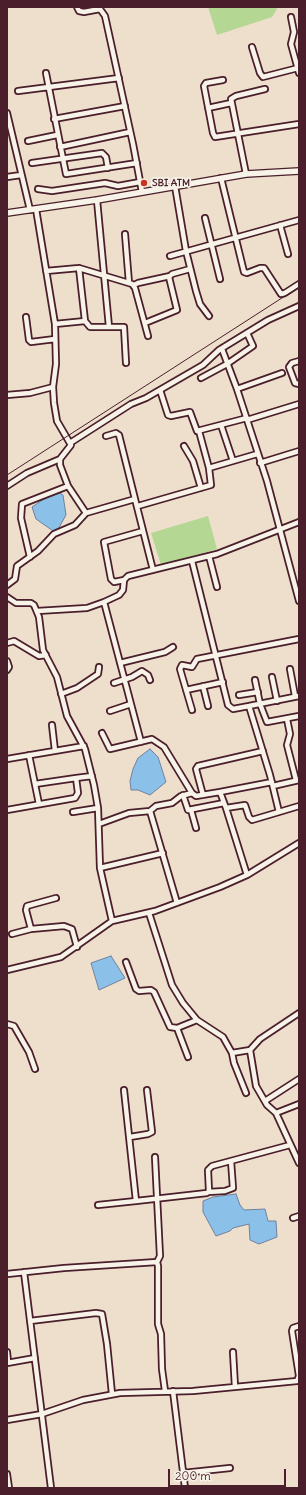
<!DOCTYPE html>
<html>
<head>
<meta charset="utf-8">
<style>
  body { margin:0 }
  #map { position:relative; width:306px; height:1495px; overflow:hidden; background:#eedecc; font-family:Delius,sans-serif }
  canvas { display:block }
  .frame { position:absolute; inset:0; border:8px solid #4a1f2b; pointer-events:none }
  .scale { position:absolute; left:168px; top:1469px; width:118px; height:18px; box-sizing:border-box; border:2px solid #4a1f2b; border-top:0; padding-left:5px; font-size:12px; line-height:14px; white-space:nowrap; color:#4a1f2b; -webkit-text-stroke:3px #f7f3e8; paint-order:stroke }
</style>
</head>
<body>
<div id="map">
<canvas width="306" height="1495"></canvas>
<div class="frame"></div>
<div class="scale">200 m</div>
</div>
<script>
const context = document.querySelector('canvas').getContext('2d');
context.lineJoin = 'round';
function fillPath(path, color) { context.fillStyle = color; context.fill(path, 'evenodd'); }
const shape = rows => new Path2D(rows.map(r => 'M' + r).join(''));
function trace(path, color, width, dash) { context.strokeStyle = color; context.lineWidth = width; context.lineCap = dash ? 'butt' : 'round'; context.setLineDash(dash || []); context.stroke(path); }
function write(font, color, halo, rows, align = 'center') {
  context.font = font + ' Delius,sans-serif'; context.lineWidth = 3.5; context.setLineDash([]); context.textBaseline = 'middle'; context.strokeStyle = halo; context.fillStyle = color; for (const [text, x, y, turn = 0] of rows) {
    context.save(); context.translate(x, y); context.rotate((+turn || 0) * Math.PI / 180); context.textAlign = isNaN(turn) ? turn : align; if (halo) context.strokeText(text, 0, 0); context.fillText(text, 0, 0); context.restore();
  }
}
const green = shape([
  [208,7,276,7,277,9,272,17,217,35],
  [208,516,217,549,161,565,151,533]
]);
const water = shape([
  [60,493,63,495,66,515,56,533,36,519,32,507,47,497,60,493],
  [150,749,158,757,166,782,150,795,138,790,131,790,130,781,133,769,138,758,150,749],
  [111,956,125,978,99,990,91,963,111,956],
  [236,1194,240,1205,244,1210,265,1209,268,1221,276,1221,277,1237,259,1244,250,1240,249,1224,233,1228,230,1231,216,1236,203,1212,203,1201,213,1197,236,1194]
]);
const minor = shape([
  [77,7,79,11,84,12,100,9,105,16,133,144,142,192],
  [291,17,294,32,291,44,299,73],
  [252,47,260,73,263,77,298,68],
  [46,73,66,174,137,163],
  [223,80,206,83,204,86,213,133,215,137,299,124],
  [18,91,119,78],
  [208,108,231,103],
  [7,113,30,210],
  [54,119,125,106],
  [28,141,57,135],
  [60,147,130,132],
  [32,163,102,153,106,157,108,168],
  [246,174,231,99,236,96,265,89],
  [7,177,21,175],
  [221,178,244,272,247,273,260,268,264,268,281,294,285,293,299,284],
  [175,186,186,251,196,291,200,304,209,316],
  [38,189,52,191,105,183,118,186,140,182],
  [97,200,109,327],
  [36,209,55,324,56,364,53,387,54,403,57,421,71,445,60,459,60,465,68,486,86,513,135,499,153,570],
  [205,218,220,279],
  [280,225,288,254],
  [125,234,129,283],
  [170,256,299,220],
  [46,271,79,268,132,284,135,288,148,336],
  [134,285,138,283,170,276],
  [26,317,29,340,31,342,55,339],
  [85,321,90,327,124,327,126,363],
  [145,323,177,310,169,277,172,274,190,269],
  [55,324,85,321,79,268],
  [222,349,237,389,267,481,299,601],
  [299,361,292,363,289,367,295,383,299,384],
  [201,378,227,364,253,346,247,333],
  [237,389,282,373],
  [160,390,168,415,171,416,190,412,197,431,247,418],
  [7,395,30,393,53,387],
  [247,420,299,404],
  [221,425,233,461],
  [199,431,209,468],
  [106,436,116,433,119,435,135,499],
  [70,443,131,404,146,398,203,365,219,350,268,320,299,306],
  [184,446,193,461,201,488],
  [260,463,299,451],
  [7,486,27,473,60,459],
  [138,506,211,485,209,468,257,454],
  [209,556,217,587],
  [30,557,21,518,22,504,68,486],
  [192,561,228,705,233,709,249,706,270,775,279,812,299,806],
  [124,580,114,582,111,579,104,542,143,531],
  [7,585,15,579,17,566,38,551,54,534,75,525,86,513],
  [7,597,16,603,31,603,34,605,39,617,43,650,57,677,67,716,85,749,94,785,98,808,100,868,112,921],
  [104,602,141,742],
  [37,611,87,608,104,602,119,595,123,590,124,580,128,576,217,554,299,522],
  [7,643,14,641,39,656,46,655],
  [7,661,9,667,7,670],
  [120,663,165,652,173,647],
  [290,669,295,696],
  [272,677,277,701],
  [255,680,260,704,267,722,299,716],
  [114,683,132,677,142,671,148,675,150,680],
  [203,686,208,706],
  [186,690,223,682],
  [61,694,77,688,98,674,99,667],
  [239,695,258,692],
  [249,706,299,696],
  [192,710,180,669,182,665,192,667,197,659,299,639],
  [110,711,131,704],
  [287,719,290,734,287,745,296,780],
  [52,725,55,751],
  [102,733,110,749,152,739,164,747,192,793,196,796,220,792,226,808,245,805,249,817,252,820,279,812],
  [29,755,39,804],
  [7,759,84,746],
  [35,784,76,778],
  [273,786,299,780],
  [220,792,272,782],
  [183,795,188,810,224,803],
  [203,795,196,769,198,766,263,751],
  [226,808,247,875],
  [7,810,75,798,78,793,76,778,92,776],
  [191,810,196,828],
  [150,811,156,806,172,803,181,796,192,793],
  [73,812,98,808],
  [99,824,129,813,150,811,177,903],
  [100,868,163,853],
  [149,913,172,985,183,1003,197,1020,223,1037,232,1053,250,1050,260,1039,299,1013],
  [31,929,26,910,27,906,56,898],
  [12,934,31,929,64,926,72,929,77,947],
  [126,962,136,989,139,991,151,990,154,992,170,1027,177,1028,197,1020],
  [7,970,61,957,112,921,155,911,220,887,247,875,299,843],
  [7,1024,14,1026,29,1052,35,1069],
  [177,1028,188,1057],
  [250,1050,256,1086,267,1105,276,1113,299,1163],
  [232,1053,234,1063,246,1093],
  [124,1090,136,1201,207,1193,209,1191,208,1170,212,1166,290,1145],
  [265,1101,299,1079],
  [276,1113,299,1104],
  [130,1137,148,1134,152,1132,147,1090],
  [155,1157,160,1256,157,1262],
  [208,1192,225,1191,233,1188,231,1161],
  [98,1205,136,1201],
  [293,1218,299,1216],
  [24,1272,51,1488],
  [7,1274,64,1268,157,1262,158,1266,158,1324,161,1334,162,1369,165,1391],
  [30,1321,96,1313,102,1314,107,1344,112,1394],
  [7,1352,8,1362],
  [233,1352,235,1387],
  [7,1363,35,1358],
  [173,1391,185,1488],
  [7,1420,42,1414,83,1400,120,1393,193,1391,297,1381,299,1376,292,1331,293,1328,299,1326],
  [183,1473,230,1468],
  [7,1474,9,1488]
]);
const tertiary = shape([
  [7,213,97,200,246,174,299,171]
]);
const rail = shape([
  [7,475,299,287]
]);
const markers = [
  [144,183,4,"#c8321e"]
];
const poiNames = [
  ["SBI ATM",152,183]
];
fillPath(green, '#b4d893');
fillPath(water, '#8bc1e9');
trace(water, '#71809d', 1);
trace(minor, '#4a1f2b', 8);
trace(tertiary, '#4a1f2b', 8);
trace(minor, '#f7f3e8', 4.5);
trace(tertiary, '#f7f3e8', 5.5);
trace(rail, '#4a1f2b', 1);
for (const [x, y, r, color] of markers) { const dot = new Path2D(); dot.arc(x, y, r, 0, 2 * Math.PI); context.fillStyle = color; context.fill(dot); trace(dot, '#f7f3e8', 1.5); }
write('bold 10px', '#4a1f2b', '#f7f3e8', poiNames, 'left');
</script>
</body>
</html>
